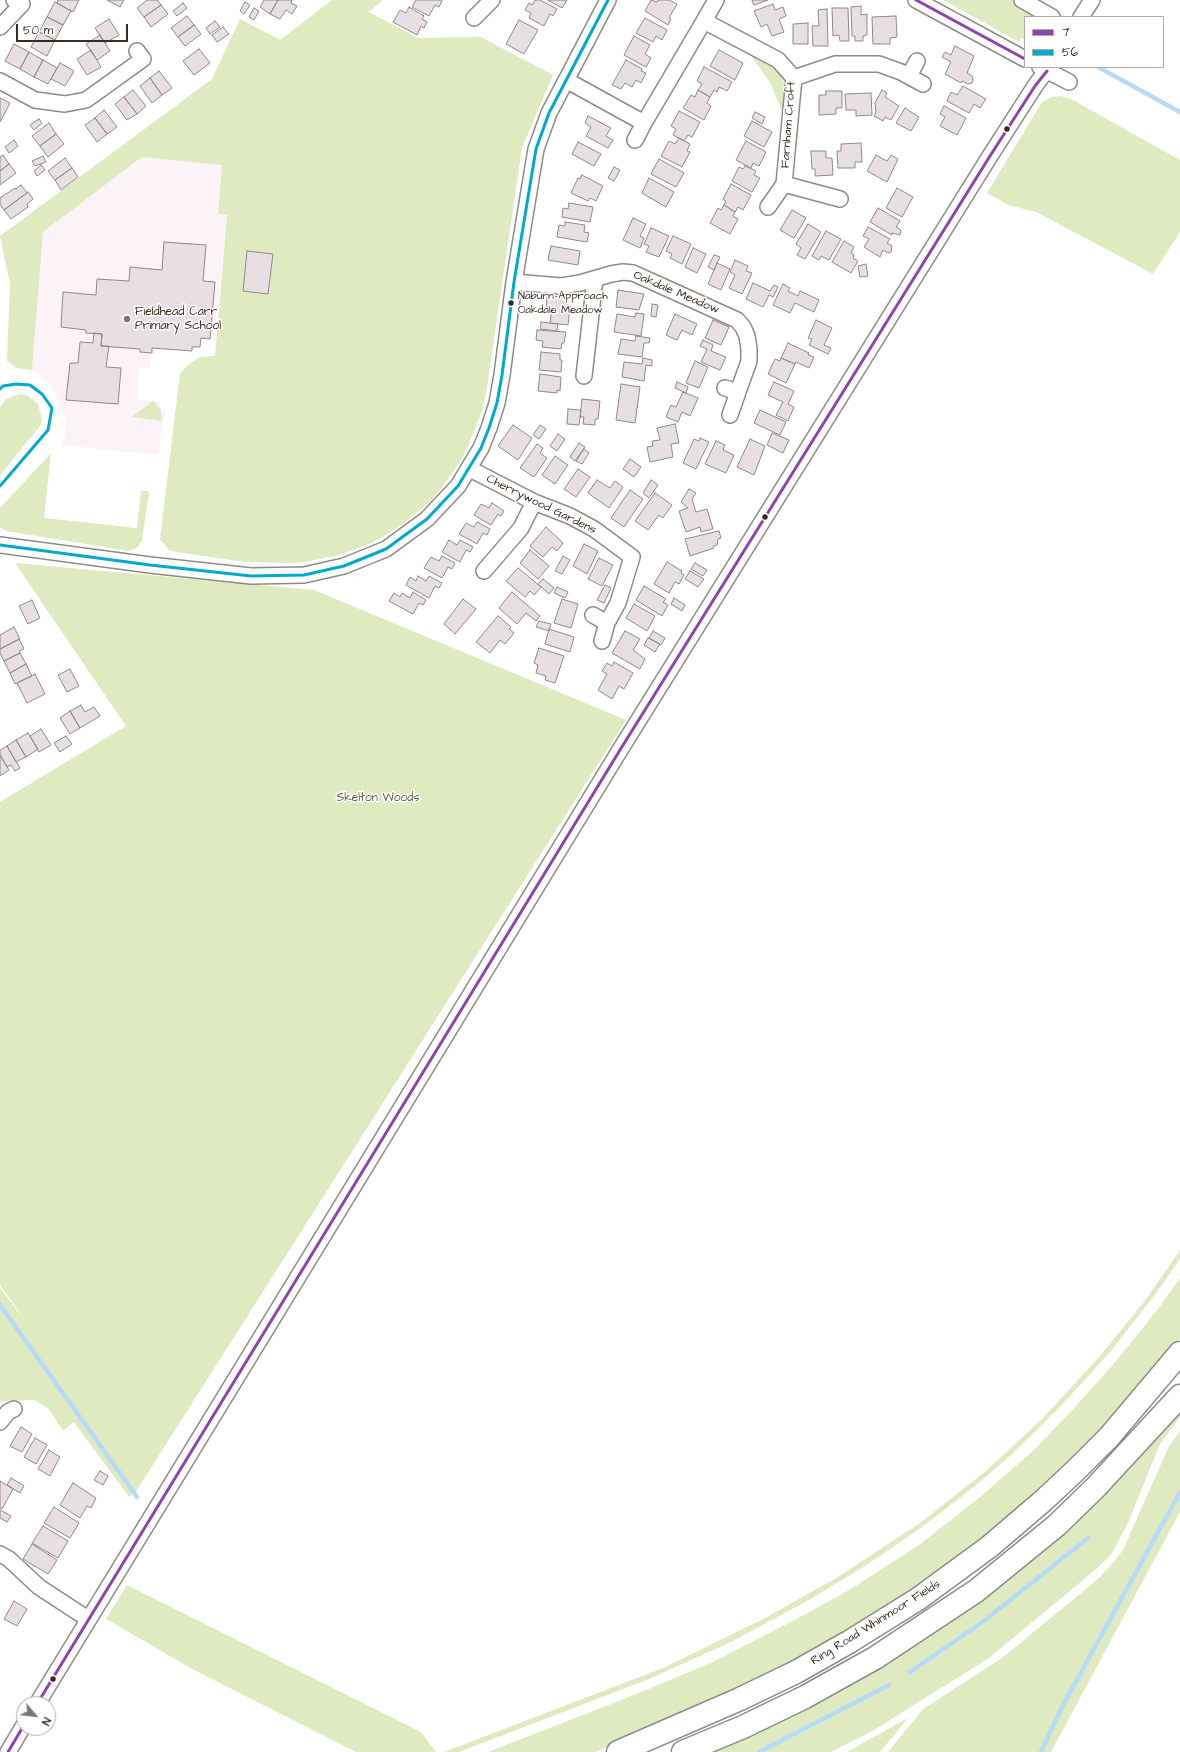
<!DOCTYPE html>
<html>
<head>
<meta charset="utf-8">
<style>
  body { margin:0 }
  #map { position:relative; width:1180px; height:1752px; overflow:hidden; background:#fff; font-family:"Architects Daughter",sans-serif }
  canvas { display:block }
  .legend { position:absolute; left:1024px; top:16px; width:140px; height:52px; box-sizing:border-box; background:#fff; border:1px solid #b1aaa5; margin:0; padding:5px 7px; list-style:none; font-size:12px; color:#3b2a1e }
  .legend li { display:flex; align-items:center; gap:8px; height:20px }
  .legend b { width:20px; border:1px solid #b1aaa5 }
  .north { position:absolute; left:16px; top:1696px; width:40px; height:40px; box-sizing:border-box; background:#fff; border:1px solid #b1aaa5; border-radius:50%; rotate:118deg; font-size:11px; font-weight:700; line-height:16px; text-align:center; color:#3b2a1e }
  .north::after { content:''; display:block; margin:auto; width:14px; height:18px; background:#80756d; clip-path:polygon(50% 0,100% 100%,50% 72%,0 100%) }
  .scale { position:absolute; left:16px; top:24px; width:112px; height:18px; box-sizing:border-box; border:2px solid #3b2a1e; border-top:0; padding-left:5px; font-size:12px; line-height:14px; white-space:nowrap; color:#3b2a1e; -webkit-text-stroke:3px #fff; paint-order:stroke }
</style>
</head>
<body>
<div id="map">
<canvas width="1180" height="1752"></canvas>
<ul class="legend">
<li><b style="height:5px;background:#8e44ad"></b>7</li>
<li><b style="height:5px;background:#00a9ce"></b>56</li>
</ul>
<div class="north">N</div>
<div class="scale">50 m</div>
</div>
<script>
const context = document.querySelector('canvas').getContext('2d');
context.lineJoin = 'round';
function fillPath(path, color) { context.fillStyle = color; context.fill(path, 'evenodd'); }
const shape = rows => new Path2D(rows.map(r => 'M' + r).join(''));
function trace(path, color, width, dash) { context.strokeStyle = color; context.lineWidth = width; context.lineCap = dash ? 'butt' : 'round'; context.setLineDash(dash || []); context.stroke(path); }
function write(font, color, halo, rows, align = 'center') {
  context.font = font + ' "Architects Daughter",sans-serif'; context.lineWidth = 3; context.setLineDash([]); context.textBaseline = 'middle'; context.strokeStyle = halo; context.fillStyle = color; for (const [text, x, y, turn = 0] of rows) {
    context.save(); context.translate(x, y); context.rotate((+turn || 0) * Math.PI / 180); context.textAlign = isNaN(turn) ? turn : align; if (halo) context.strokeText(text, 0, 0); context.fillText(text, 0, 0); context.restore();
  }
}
const built = shape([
  [142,157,222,164,218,214,227,215,215,341,193,338,191,351,152,348,150,368,139,367,137,399,158,402,166,413,162,428,158,455,61,445,65,436,66,416,62,412,55,392,49,383,32,370,43,232]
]);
const green = shape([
  [332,0,383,0,369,12,418,38,481,37,553,75,522,148,486,394,482,411,469,444,461,460,441,489,429,502,402,525,372,543,339,555,305,562,287,563,245,562,176,552,169,550,160,539,180,373,193,361,201,357,215,356,227,215,218,214,222,165,142,157,43,232,32,370,16,368,7,361,10,284,0,236,212,79,240,19,280,40],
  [943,0,1014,0,1046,17,1025,17,1025,40,1021,38,1019,42],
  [748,51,766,60,776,68,782,78,787,90,786,122,771,84],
  [1061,96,1071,99,1180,160,1180,232,1153,274,1036,212,1008,205,987,193,1042,102,1052,97],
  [20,394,27,395,38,404,42,418,41,425,0,475,0,407,6,399],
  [153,401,161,410,162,421,132,417],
  [51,453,44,518,137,528,141,491,149,491,142,541,137,548,129,551,6,531,0,527,0,508],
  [15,563,314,590,626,720,137,1490,129,1497,74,1422,63,1431,49,1409,34,1400,0,1401,0,1288,27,1323,0,1285,0,802,126,726],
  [1180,1250,1180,1259,1154,1296,1110,1352,1060,1407,1011,1455,974,1487,918,1530,865,1566,809,1600,729,1643,649,1679,459,1752,444,1752,663,1668,763,1619,838,1577,920,1523,987,1470,1042,1419,1099,1357,1144,1302],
  [1180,1278,1180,1338,1147,1380,1120,1412,1021,1510,935,1577,840,1638,735,1690,596,1752,488,1752,634,1695,711,1663,802,1616,849,1590,919,1545,980,1497,1034,1450,1076,1406,1117,1360,1158,1309],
  [1180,1409,1180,1417,1160,1444,1127,1525,1111,1555,1094,1571,989,1658,874,1730,831,1752,704,1752,889,1660],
  [1180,1431,1180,1512,1051,1752,888,1752,923,1709,1002,1658,1098,1579,1112,1564,1123,1550,1169,1446],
  [127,1585,421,1732,436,1752,356,1752,194,1670,106,1619],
  [908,1718,880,1752,847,1752]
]);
const stream = shape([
  [1098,67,1180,112],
  [0,1305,137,1497],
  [910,1672,984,1621,1088,1538],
  [759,1752,889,1685],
  [1041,1752,1062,1707,1180,1492]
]);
const building = shape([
  [58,0,79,0,73,12,57,3,58,0],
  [107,0,124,0,120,7,107,0],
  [147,0,157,0,161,5,144,17,137,8,147,0],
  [264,0,278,0,270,14,260,7,264,0],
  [278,0,292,0,291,3,297,6,292,14,286,10,280,19,270,14,278,0],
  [416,0,440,0,442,1,439,7,435,5,429,16,412,7,416,0],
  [535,0,540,0,557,9,553,16,550,14,544,26,529,18,531,13,525,10,529,3,532,5,535,0],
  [548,0,567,0,562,8,548,0],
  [651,0,657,2,658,0,669,0,677,4,669,18,671,19,668,25,645,11,651,0],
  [752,0,768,0,754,5,752,0],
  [55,2,71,11,63,25,47,17,55,2],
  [245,2,250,5,244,14,240,11,245,2],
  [183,3,187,8,177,16,173,11,183,3],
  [773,4,775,10,783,7,786,16,779,19,784,32,772,36,767,24,761,27,754,11,773,4],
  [161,5,168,14,151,27,144,17,161,5],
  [861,6,861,15,867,14,867,35,863,36,863,41,855,41,855,36,852,36,851,7,861,6],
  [409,7,424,16,422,19,427,22,424,28,421,26,417,35,393,22,400,10,406,13,409,7],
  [254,8,259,11,254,20,249,17,254,8],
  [832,8,848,8,849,41,840,41,839,35,833,36,832,8],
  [827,9,828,46,813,46,812,26,819,26,818,10,827,9],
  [187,16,194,25,178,37,171,28,187,16],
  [896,16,897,37,890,38,890,44,873,44,872,17,896,16],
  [47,17,63,25,55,40,39,32,47,17],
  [645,18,667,30,662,40,656,36,653,42,636,33,645,18],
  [109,19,119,35,105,43,95,28,109,19],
  [519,20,538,30,524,54,506,44,519,20],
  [215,21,220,27,210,34,206,28,215,21],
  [808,23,808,44,793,44,793,24,808,23],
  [194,25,201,34,185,46,178,37,194,25],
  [223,27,229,34,217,42,212,35,223,27],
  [39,32,55,40,47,56,31,47,39,32],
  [100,35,110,51,97,60,86,44,100,35],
  [634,36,650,45,645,54,651,58,646,67,624,55,634,36],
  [14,44,29,52,20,69,5,61,14,44],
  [955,46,974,56,967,73,972,76,973,80,972,83,968,84,962,81,961,83,945,74,951,62,942,57,945,52,951,55,955,46],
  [199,49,210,63,194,75,183,61,199,49],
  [91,50,101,67,87,75,77,59,91,50],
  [719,50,743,63,735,80,710,66,719,50],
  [29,52,43,60,34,77,20,69,29,52],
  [43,60,57,68,48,84,34,77,43,60],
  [626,60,642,69,641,71,646,73,641,83,636,80,632,87,625,83,621,89,612,85,626,60],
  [60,63,74,71,65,86,51,79,60,63],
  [704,67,732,82,727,91,719,87,717,92,714,90,710,97,698,90,702,84,697,81,704,67],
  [159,71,172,88,162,95,150,78,159,71],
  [150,78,162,95,152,103,140,86,150,78],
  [963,86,986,99,980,108,974,104,969,113,947,101,951,92,957,95,963,86],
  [133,90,146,106,137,114,124,97,133,90],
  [698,90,710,97,707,103,711,106,704,120,683,108,691,95,695,97,698,90],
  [882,90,887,93,885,97,899,106,891,120,885,117,883,121,874,116,876,112,875,103,882,90],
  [826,91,842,91,842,108,836,108,836,114,819,115,819,95,826,95,826,91],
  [871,93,872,115,856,116,856,110,846,110,845,94,871,93],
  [124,97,137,114,127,120,115,104,124,97],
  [0,98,10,103,0,122,0,98],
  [944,106,966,118,957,135,940,126,945,117,940,114,944,106],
  [905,108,919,117,911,131,896,123,905,108],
  [104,110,117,127,107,134,95,118,104,110],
  [679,111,700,122,692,137,688,135,684,141,673,135,676,129,671,126,679,111],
  [755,112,765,117,762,124,752,118,755,112],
  [588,116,611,128,606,136,613,140,608,148,586,136,591,127,585,123,588,116],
  [95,118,107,134,97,142,85,125,95,118],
  [39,119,42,123,34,130,30,125,39,119],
  [752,121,772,132,764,147,744,136,752,121],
  [49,123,56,134,40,146,32,136,49,123],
  [56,134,64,144,48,157,40,146,56,134],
  [679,138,690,144,687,151,690,152,682,167,661,156,669,141,675,144,679,138],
  [14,140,18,146,9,153,5,147,14,140],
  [746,141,766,152,759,166,753,163,751,168,736,160,746,141],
  [578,142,601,154,594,166,572,154,578,142],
  [861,143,862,162,855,162,855,168,838,168,837,151,841,151,841,144,861,143],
  [811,151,826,151,826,158,832,158,833,175,815,176,815,169,812,169,811,151],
  [3,155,9,164,0,171,0,157,3,155],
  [876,155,887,161,891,155,898,159,887,182,867,171,876,155],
  [43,156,46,162,35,166,32,161,43,156],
  [65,158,72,168,55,180,48,171,65,158],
  [659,159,684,173,676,187,651,174,659,159],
  [9,164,16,173,0,185,0,171,9,164],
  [41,165,45,170,37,176,34,171,41,165],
  [745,166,756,171,754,175,760,178,752,192,732,181,739,167,743,169,745,166],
  [614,167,620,170,614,181,608,178,614,167],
  [72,168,78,177,61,190,55,180,72,168],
  [582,175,603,186,596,201,590,198,588,201,571,193,578,178,580,179,582,175],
  [649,178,674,192,666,207,642,193,649,178],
  [731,184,751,195,743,210,738,207,735,212,724,205,726,201,723,199,731,184],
  [21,185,27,193,4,210,0,204,0,198,15,188,16,189,21,185],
  [897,188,913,197,902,217,886,208,897,188],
  [28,192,33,199,27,204,28,207,11,219,4,210,28,192],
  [569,203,593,207,590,222,562,217,563,208,568,209,569,203],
  [724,205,735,212,733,216,738,219,730,234,710,223,718,208,721,210,724,205],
  [878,208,900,221,896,227,901,230,900,235,892,233,892,235,870,222,878,208],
  [792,210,806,218,794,238,780,230,792,210],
  [633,218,646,224,640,236,644,238,640,248,623,240,633,218],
  [565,222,585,225,584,232,589,233,587,242,557,237,559,225,565,226,565,222],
  [808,224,821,232,805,259,797,255,801,248,796,244,808,224],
  [868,227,890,239,887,243,892,246,891,252,888,253,883,250,880,257,864,247,869,239,863,236,868,227],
  [651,228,669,236,659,257,646,252,649,246,644,244,651,228],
  [826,231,841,239,829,260,821,256,819,260,812,256,826,231],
  [673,236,691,244,682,264,670,258,672,254,666,251,673,236],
  [844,241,854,247,851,253,854,255,853,258,858,261,851,273,832,262,844,241],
  [164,242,206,245,203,281,215,282,210,339,201,338,200,347,192,347,192,351,152,348,152,353,140,352,140,349,101,346,102,334,86,333,86,330,61,327,63,292,96,295,97,279,129,281,130,267,162,270,164,242],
  [551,246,580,251,578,265,548,260,551,246],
  [693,248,706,254,697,273,685,267,693,248],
  [247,251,273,254,268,294,243,291,247,251],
  [714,255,720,257,714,270,708,267,714,255],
  [735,260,748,266,746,271,752,273,742,294,729,288,735,275,730,272,735,260],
  [717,263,730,269,721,290,708,284,717,263],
  [866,264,868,276,860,277,858,266,866,264],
  [753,283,770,291,774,285,778,287,773,297,769,295,763,307,746,299,753,283],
  [783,284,790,288,788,291,798,296,800,291,819,300,814,312,795,303,790,313,773,305,783,284],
  [618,290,644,294,639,310,616,307,618,290],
  [553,296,568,298,567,306,570,306,568,325,550,323,552,308,546,307,547,297,553,296],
  [652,304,658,305,656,317,651,316,652,304],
  [636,313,644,314,641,336,614,332,617,314,635,317,636,313],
  [675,314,697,324,692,335,682,330,677,340,666,335,675,314],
  [713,320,729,327,721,345,705,338,713,320],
  [816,320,832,328,824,345,831,348,828,354,809,345,812,339,808,338,816,320],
  [541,322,558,324,557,331,540,329,541,322],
  [537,330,566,332,564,343,562,343,561,349,542,347,543,341,536,340,537,330],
  [94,333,102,334,101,346,109,346,106,367,121,368,118,404,66,400,70,363,78,363,80,342,93,343,94,333],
  [636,336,650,338,649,343,644,343,642,357,618,354,621,339,635,341,636,336],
  [703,340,713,345,711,351,726,357,720,370,701,362,707,349,700,346,703,340],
  [788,343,809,353,808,355,814,357,809,368,796,362,795,364,781,358,788,343],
  [541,352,560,354,560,360,562,360,561,372,539,370,541,352],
  [643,358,652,360,652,366,646,365,644,381,622,377,624,362,642,364,643,358],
  [781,358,795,364,786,383,768,374,775,359,780,361,781,358],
  [695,361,708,367,699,388,686,383,695,361],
  [540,374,561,377,560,391,557,390,557,393,538,391,540,374],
  [677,382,688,387,686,393,675,388,677,382],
  [774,382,794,391,788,404,794,407,788,421,776,415,783,402,768,395,774,382],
  [621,384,640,387,635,423,616,420,621,384],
  [683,392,698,398,690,416,682,412,678,422,666,417,671,405,676,407,683,392],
  [582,399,600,401,598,419,595,419,595,425,583,424,584,417,580,417,582,399],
  [568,409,581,410,579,425,567,424,568,409],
  [760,410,786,422,780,435,754,423,760,410],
  [675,424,679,443,671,444,673,457,650,462,647,447,653,446,652,441,660,440,657,428,675,424],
  [513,425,532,438,518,460,498,446,513,425],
  [540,425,546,429,539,439,533,435,540,425],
  [772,433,789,440,783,453,767,445,772,433],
  [558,434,565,439,557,451,550,446,558,434],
  [700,438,709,442,696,469,683,463,694,439,699,441,700,438],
  [750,439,765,446,754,475,737,467,750,439],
  [716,441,725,445,723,450,734,455,726,473,705,464,716,441],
  [579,443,585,447,575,461,570,457,579,443],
  [537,444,543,448,540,453,547,458,534,477,520,468,537,444],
  [584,449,589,453,582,464,576,461,584,449],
  [555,456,568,465,555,484,542,475,555,456],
  [630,459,641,467,634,477,623,469,630,459],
  [578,469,590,477,576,497,564,489,578,469],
  [597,480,610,488,615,481,623,487,609,508,588,493,597,480],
  [651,480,658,485,649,498,643,493,651,480],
  [689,489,696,493,692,499,696,512,707,509,713,529,701,532,700,527,686,532,679,511,688,508,681,502,689,489],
  [630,490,643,499,624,527,611,518,630,490],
  [655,493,672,505,663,518,659,515,648,530,635,521,655,493],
  [492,503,504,511,501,516,498,514,491,525,474,515,481,504,489,508,492,503],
  [477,522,490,529,487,535,483,533,477,544,459,534,466,523,474,527,477,522],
  [546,527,563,543,557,551,552,547,543,557,530,546,546,527],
  [719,531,721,538,718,539,717,545,713,546,714,548,690,556,685,539,719,531],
  [449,540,457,545,460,540,473,547,470,552,466,550,460,562,442,552,449,540],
  [584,544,598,551,587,574,573,566,584,544],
  [530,550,549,566,538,579,520,563,530,550],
  [442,556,455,563,452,569,448,567,442,578,424,568,431,557,439,561,442,556],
  [563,556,570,560,562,574,555,571,563,556],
  [599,558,613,565,602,586,588,579,599,558],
  [667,562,682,571,681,573,684,575,679,584,675,582,669,593,654,584,667,562],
  [695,563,707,570,703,576,691,569,695,563],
  [518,568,541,587,534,595,530,591,525,597,506,581,518,568],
  [690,571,704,579,698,587,685,579,690,571],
  [418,576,426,581,429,576,442,583,439,588,435,586,429,598,406,585,410,577,416,581,418,576],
  [543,579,554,588,549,594,538,584,543,579],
  [605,585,611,588,604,603,597,600,605,585],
  [644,586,666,599,663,602,668,605,662,616,636,600,644,586],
  [557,587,568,592,565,598,554,593,557,587],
  [413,592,426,600,423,605,419,603,413,614,389,601,394,593,400,597,402,593,410,598,413,592],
  [512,592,540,616,536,621,526,613,517,624,499,608,512,592],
  [674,598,685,605,682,611,671,604,674,598],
  [463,599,476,609,455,634,444,624,463,599],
  [562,599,578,604,571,628,554,623,562,599],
  [32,600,40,618,28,624,19,606,32,600],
  [634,604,655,616,647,631,626,618,634,604],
  [498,616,511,627,509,629,514,633,505,644,500,640,490,653,476,642,498,616],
  [539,621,551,624,549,631,536,627,539,621],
  [14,627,20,639,0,649,0,635,14,627],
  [549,629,574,637,570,652,545,644,549,629],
  [625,631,640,639,633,650,645,659,640,669,612,653,625,631],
  [653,631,665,638,661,645,649,638,653,631],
  [648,638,660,644,655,652,644,645,648,638],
  [19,639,24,649,19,651,20,653,4,661,0,653,0,649,19,639],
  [539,648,564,656,555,683,545,680,546,676,536,673,538,665,534,663,539,648],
  [20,653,26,664,10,673,4,661,20,653],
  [614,662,633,673,624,689,619,686,612,699,598,690,607,674,602,671,607,663,612,666,614,662],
  [26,664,32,676,15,684,10,673,26,664],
  [70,669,79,686,67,692,58,675,70,669],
  [35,674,45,694,27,703,17,683,35,674],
  [81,705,85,712,94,707,100,716,80,728,70,711,81,705],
  [70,711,80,728,70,734,60,718,70,711],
  [41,729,51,745,39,752,30,736,41,729],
  [28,733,38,749,26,757,16,740,28,733],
  [66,736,72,744,60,752,54,743,66,736],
  [16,740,26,757,16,762,7,746,16,740],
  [7,746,20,768,15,771,11,765,7,767,0,755,0,750,7,746],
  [0,755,9,770,0,776,0,755],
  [21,1427,32,1434,22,1452,10,1446,21,1427],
  [35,1438,47,1445,36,1464,24,1457,35,1438],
  [49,1450,60,1457,50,1476,38,1469,49,1450],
  [100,1471,108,1476,103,1485,94,1480,100,1471],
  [11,1478,24,1486,20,1493,7,1485,11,1478],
  [0,1481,13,1489,2,1509,0,1508,0,1481],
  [73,1483,96,1498,91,1508,87,1506,80,1518,60,1505,73,1483],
  [54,1507,79,1523,70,1538,44,1523,54,1507],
  [0,1510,11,1516,7,1522,0,1518,0,1510],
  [43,1526,68,1541,58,1558,32,1543,43,1526],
  [32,1544,57,1560,48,1574,23,1559,32,1544],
  [14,1601,27,1609,17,1626,4,1619,14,1601]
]);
const minor = shape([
  [916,0,1025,59],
  [1022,0,1052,17],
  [1081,17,1092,0],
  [474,18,492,0],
  [704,21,716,0],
  [0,27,22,4,14,0],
  [1040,67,1069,82],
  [909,76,917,61],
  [794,78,835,64,879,64,901,72,923,84],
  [566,80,644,123,704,21,778,60,794,78,784,184,840,199],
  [0,81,35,100,65,104,86,100,143,59,137,51],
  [635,140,644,123],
  [768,207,784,184],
  [514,282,561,286,580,283,611,274,623,272,633,273,737,320,743,327,747,336,749,349,749,361,738,392],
  [584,376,595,279],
  [725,388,738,392,730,415],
  [470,469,534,502,570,516,594,529,632,557,618,603,607,623],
  [0,545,150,565,251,576,304,575,344,566,386,549,427,519,458,486,481,448,489,428,497,403,502,375,514,282,536,149,549,113,608,0],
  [484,571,521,528,534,502],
  [593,615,607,623,602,641],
  [0,1422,8,1412,14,1409],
  [0,1554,9,1559,39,1587,88,1619],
  [37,1704,620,750,990,156,1035,86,1049,67],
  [8,1752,24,1725]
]);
const highway = shape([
  [618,1752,740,1699,796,1672,849,1642,918,1599,989,1547,1044,1500,1076,1470,1109,1437,1180,1353],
  [683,1752,743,1727,805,1697,875,1658,976,1591,1057,1525,1096,1487,1180,1396]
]);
const bus1 = shape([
  [916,0,1025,59],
  [37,1704,620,750,990,156,1035,86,1047,71],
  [8,1752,24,1725]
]);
const bus2 = shape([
  [0,389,3,386,16,384,30,385,42,394,52,408,48,430,0,486],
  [0,545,150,565,251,576,304,575,344,566,386,549,427,519,458,486,481,448,489,428,497,403,502,375,514,282,536,149,549,113,608,0]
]);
const markers = [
  [1007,129,3.5,"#3b2a1e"],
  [511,303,3.5,"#3b2a1e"],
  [127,319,4,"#80756d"],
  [765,517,3.5,"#3b2a1e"],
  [53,1679,3.5,"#3b2a1e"]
];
const busNames = [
  ["Naburn Approach",518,297],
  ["Oakdale Meadow",518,311]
];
const streetNames = [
  ["Farnham Croft",789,125,-86],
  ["Oakdale Meadow",676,293,23],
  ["Cherrywood Gardens",541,505,26],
  ["Ring Road Whinmoor Fields",876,1623,-32]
];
const poiNames = [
  ["Fieldhead Carr",135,312],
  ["Primary School",135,326]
];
const parkNames = [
  ["Skelton Woods",378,798]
];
fillPath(built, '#fbf3f8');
fillPath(green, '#dfeac1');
trace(stream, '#b6dbf8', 4.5);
fillPath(building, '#e8dfe5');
trace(building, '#8e8b88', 1);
trace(minor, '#8e8b88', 18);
trace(highway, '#8e8b88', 25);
trace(minor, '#fff', 15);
trace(highway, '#fff', 22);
trace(bus1, '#8e44ad', 3);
trace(bus2, '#00a9ce', 3);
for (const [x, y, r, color] of markers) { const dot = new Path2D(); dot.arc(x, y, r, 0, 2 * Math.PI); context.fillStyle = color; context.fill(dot); trace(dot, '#fff', 1.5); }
write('11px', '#3b2a1e', '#fff', busNames, 'left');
write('12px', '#3b2a1e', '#fff', streetNames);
write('12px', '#3b2a1e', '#fff', poiNames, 'left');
write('12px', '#645e40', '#fff', parkNames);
</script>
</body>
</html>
